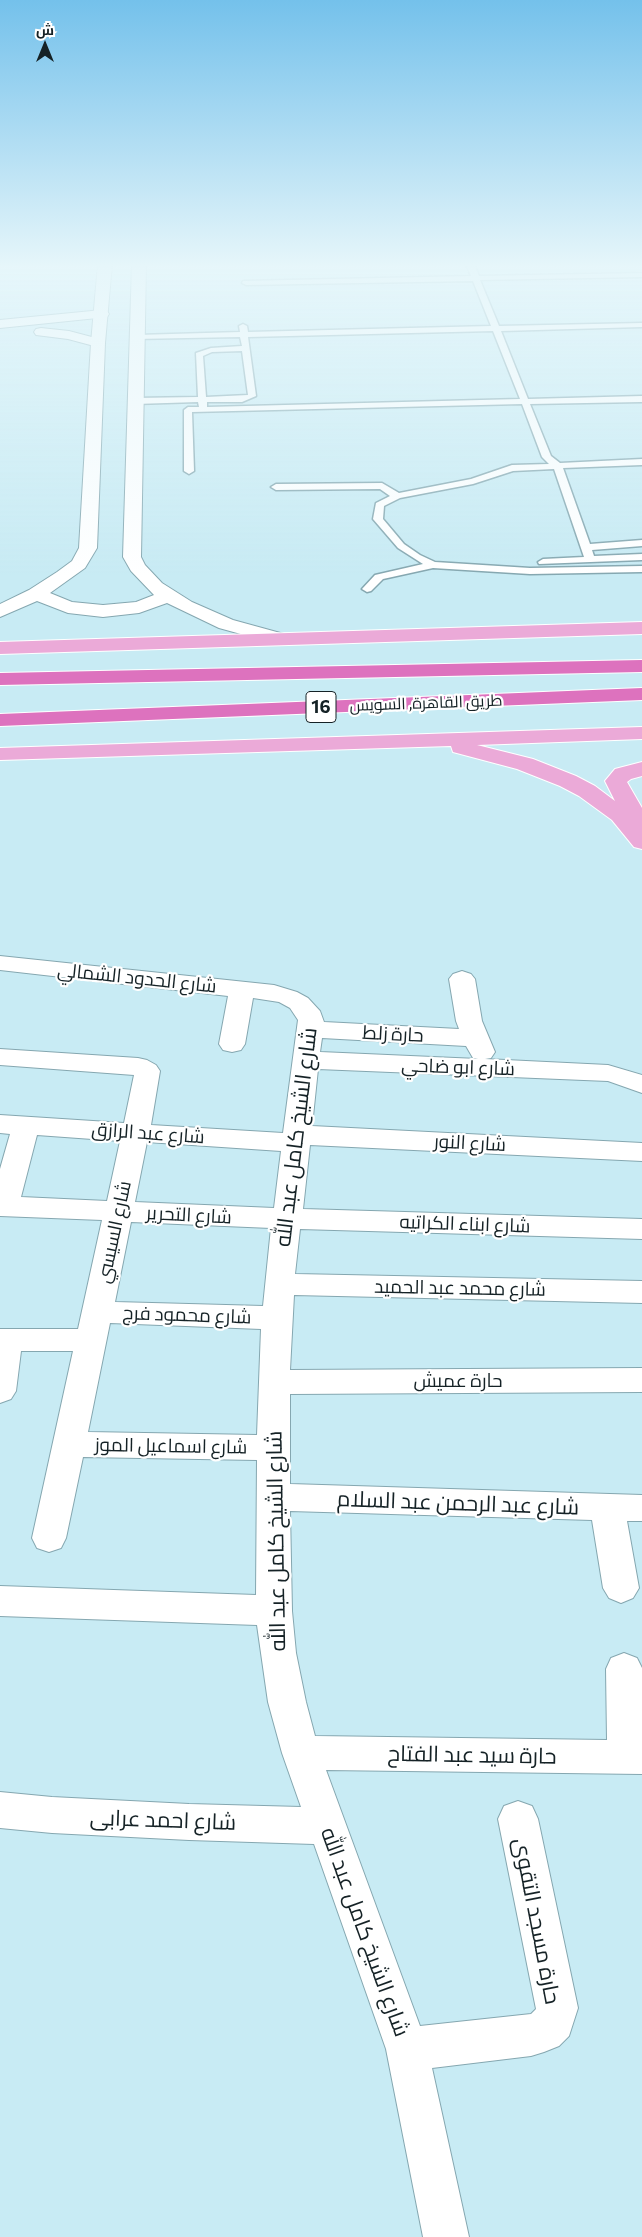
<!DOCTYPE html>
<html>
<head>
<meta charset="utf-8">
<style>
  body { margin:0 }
  #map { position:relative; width:642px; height:2237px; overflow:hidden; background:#c8ebf4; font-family:Commissioner,Cairo,sans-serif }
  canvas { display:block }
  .north { position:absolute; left:20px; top:20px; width:50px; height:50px; -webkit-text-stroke:4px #fff; paint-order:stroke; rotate:0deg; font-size:14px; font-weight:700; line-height:20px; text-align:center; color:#152226 }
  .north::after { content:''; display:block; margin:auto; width:18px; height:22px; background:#152226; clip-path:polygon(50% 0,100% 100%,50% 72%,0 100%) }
</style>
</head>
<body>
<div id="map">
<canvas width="642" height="2237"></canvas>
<div class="north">ش</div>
</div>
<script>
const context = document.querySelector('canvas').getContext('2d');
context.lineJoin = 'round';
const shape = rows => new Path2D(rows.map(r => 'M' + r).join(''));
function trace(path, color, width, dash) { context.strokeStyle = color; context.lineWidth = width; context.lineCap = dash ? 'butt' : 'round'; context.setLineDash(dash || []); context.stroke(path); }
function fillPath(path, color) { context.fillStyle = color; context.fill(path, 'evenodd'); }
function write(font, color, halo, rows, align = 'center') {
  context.font = font + ' Commissioner,Cairo,sans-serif'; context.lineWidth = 4.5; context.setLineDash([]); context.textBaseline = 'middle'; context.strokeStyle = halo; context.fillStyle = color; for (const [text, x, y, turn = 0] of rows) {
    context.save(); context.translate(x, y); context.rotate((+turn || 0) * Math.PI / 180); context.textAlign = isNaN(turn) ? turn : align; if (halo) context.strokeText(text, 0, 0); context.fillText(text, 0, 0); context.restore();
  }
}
const lane = shape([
  [466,264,474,264,479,276,642,273,642,277,480,280,499,326,642,323,642,327,501,331,528,399,642,396,642,402,530,404,551,456,560,463,642,459,642,465,563,468,590,544,642,540,642,546,592,550,594,556,642,554,642,560,539,564,538,562,543,559,584,557,554,469,513,471,473,484,400,498,384,506,383,519,404,544,420,555,435,562,530,568,642,566,642,572,530,574,433,568,383,579,371,591,367,592,362,589,375,575,423,564,398,548,373,519,376,503,390,496,380,489,276,490,271,487,276,484,382,483,399,493,471,479,512,465,549,464,542,457,522,404,192,412,194,471,189,474,184,471,184,410,188,407,199,407,198,402,135,404,131,401,135,398,198,397,196,353,211,348,242,346,240,337,134,339,134,335,137,335,240,332,239,326,243,324,247,326,248,332,491,326,473,281,246,285,242,283,243,281,471,276,466,264],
  [493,331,520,399,207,407,207,402,242,402,256,396,248,337,493,331],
  [242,351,248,395,206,397,203,356,212,352,242,351]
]);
const street = shape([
  [102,310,107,311,109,314,107,317,0,328,0,320,102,310],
  [41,328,69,331,103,340,105,343,98,347,68,339,36,335,34,332,36,329,41,328],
  [0,956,274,985,297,992,308,998,320,1011,324,1022,459,1029,456,1021,449,979,453,974,462,971,471,974,475,979,482,1021,495,1052,491,1058,485,1059,608,1065,642,1075,642,1093,608,1081,318,1069,312,1126,642,1143,642,1161,310,1145,303,1209,642,1219,642,1239,300,1229,295,1274,642,1281,642,1303,294,1295,290,1370,642,1368,642,1392,290,1394,290,1484,642,1495,642,1521,627,1521,639,1588,633,1598,621,1603,609,1598,603,1588,592,1520,290,1511,292,1611,296,1653,306,1702,315,1736,607,1740,606,1669,611,1658,624,1653,637,1658,642,1668,642,1774,326,1770,420,2026,531,2014,536,2009,498,1819,504,1806,518,1801,532,1806,538,1819,578,2008,569,2036,559,2046,544,2052,531,2056,432,2068,469,2237,423,2237,386,2049,314,1844,189,1840,52,1833,0,1828,0,1792,52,1797,189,1804,301,1807,282,1753,268,1702,257,1625,0,1616,0,1586,256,1595,257,1460,83,1457,66,1538,61,1548,49,1552,37,1548,32,1538,73,1351,21,1351,16,1391,11,1399,0,1403,0,1329,78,1329,102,1220,0,1216,0,1169,10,1134,0,1133,0,1115,124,1123,134,1075,0,1065,0,1049,138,1058,147,1060,156,1065,160,1071,151,1125,283,1133,298,1020,290,1008,279,1002,253,998,245,1044,241,1050,232,1052,223,1050,219,1044,228,996,0,970,0,956],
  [322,1038,466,1046,473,1058,478,1059,320,1052,322,1038],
  [37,1135,120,1141,107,1201,21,1197,37,1135],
  [147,1142,281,1151,274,1208,135,1202,147,1142],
  [131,1222,271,1228,263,1306,115,1302,131,1222],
  [110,1323,261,1329,257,1435,88,1432,110,1323]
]);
const secondary = shape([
  [98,264,112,264,105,343,97,548,85,568,50,593,72,602,103,605,136,602,154,595,131,571,123,557,132,264,146,264,141,557,145,565,162,583,192,602,233,620,284,634,287,638,284,642,277,644,219,628,167,603,139,613,103,617,68,613,37,601,0,617,0,604,29,590,57,572,72,561,79,548,91,343,98,264]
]);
const primary = shape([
  [642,622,642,634,0,654,0,642,642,622],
  [642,727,642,739,477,745,533,759,576,776,595,786,615,801,605,781,615,769,642,762,642,776,631,779,627,782,642,808,642,849,634,847,612,820,579,796,560,786,517,769,453,752,451,746,0,760,0,748,642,727]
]);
const highway = shape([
  [642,660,642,672,0,685,0,673,642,660],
  [642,688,642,700,0,726,0,714,642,688]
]);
const farStreetnames = [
  ["طريق القاهرة, السويس",426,703,-2]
];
const shields = [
  [321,707,30]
];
const shieldNames = [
  ["16",321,707]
];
const streetNames = [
  ["شارع الحدود الشمالي",137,978,6],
  ["حارة زلط",393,1034,3],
  ["شارع ابو ضاحي",458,1067,2],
  ["شارع عبد الرازق",148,1133,4],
  ["شارع النور",470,1143,3],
  ["شارع التحرير",189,1215,3],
  ["شارع ابناء الكراتيه",465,1224,2],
  ["شارع السيسي",114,1232,-78],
  ["شارع محمد عبد الحميد",460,1288,1],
  ["شارع محمود فرج",187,1315,2],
  ["حارة عميش",458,1381],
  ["شارع اسماعيل الموز",171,1446,1]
];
const nearStreetnames = [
  ["شارع الشيخ كامل عبد الله",296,1137,-83],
  ["شارع عبد الرحمن عبد السلام",458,1503,2],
  ["شارع الشيخ كامل عبد الله",276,1541,-91],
  ["حارة سيد عبد الفتاح",472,1755,1],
  ["شارع احمد عرابى",163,1820,2],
  ["حارة مسجد التقوى",537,1921,79],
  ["شارع الشيخ كامل عبد الله",365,1932,70]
];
trace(lane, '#85a7b0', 3);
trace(street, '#85a7b0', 2);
trace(secondary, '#85a7b0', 2);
trace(primary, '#fff', 2);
trace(highway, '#fff', 2);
fillPath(lane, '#fff');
fillPath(street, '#fff');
fillPath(secondary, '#fff');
fillPath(primary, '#ebaad8');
fillPath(highway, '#dd72be');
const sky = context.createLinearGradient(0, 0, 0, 577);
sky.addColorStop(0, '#74c1eb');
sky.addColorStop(0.46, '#e6f6fa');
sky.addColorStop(1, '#e6f6fa00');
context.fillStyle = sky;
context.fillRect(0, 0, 642, 577);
write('16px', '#152226', '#fff', farStreetnames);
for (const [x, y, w] of shields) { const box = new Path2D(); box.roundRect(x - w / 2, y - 15.5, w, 31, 4); context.fillStyle = '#fff'; context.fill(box); trace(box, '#152226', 1); }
write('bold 18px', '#152226', null, shieldNames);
write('19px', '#152226', '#fff', streetNames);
write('22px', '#152226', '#fff', nearStreetnames);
</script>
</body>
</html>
